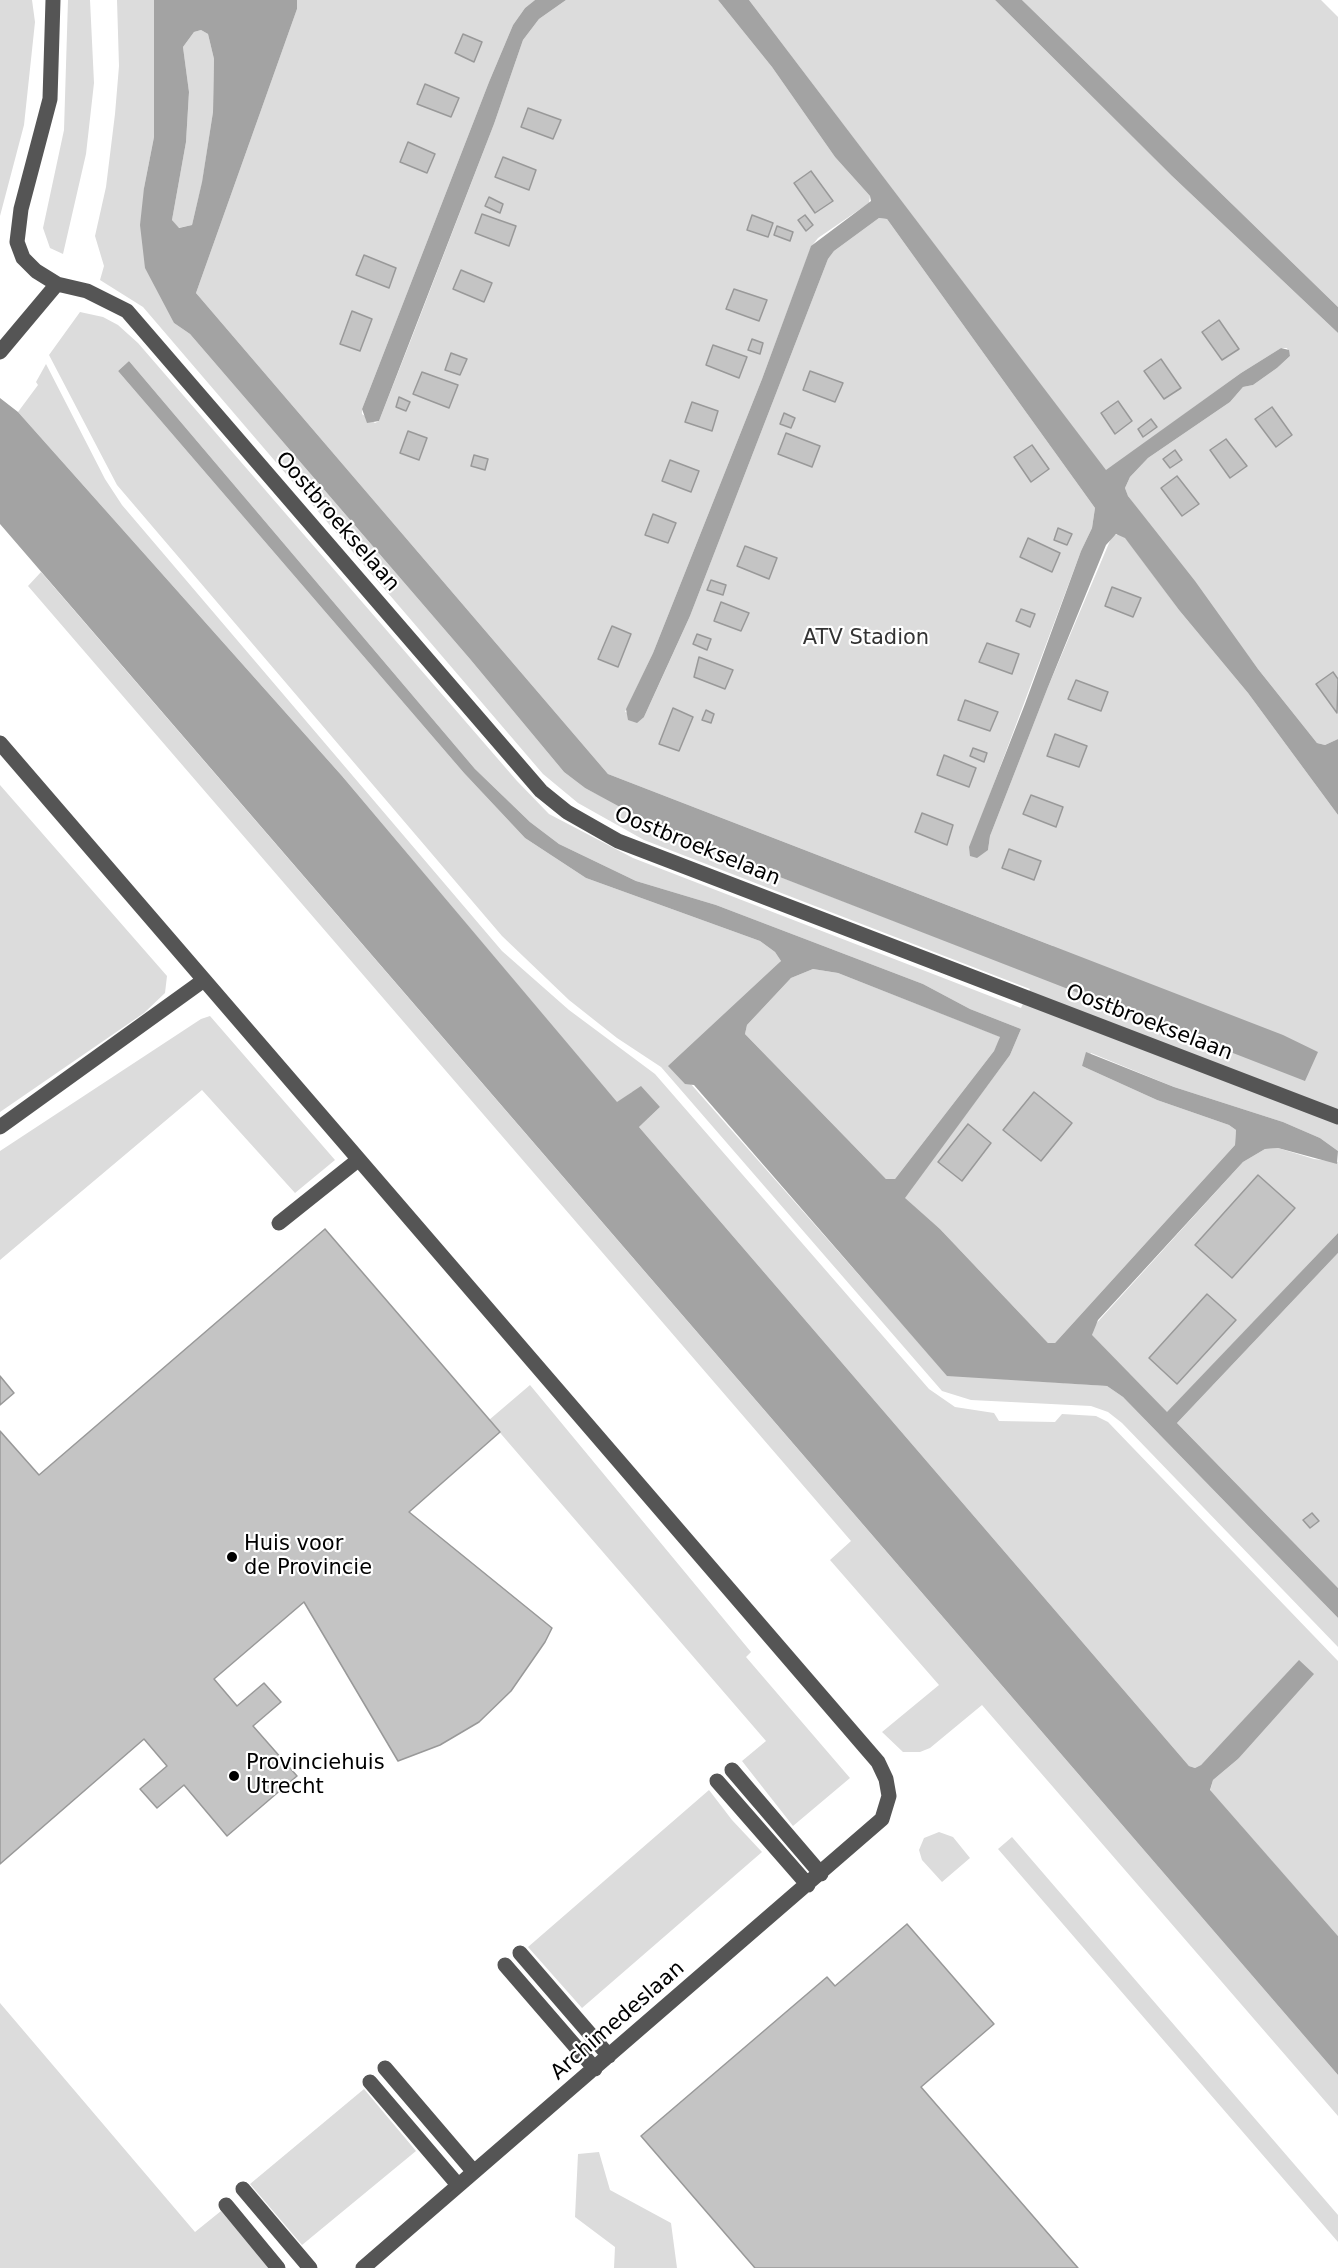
<!DOCTYPE html>
<html>
<head>
<meta charset="utf-8">
<style>
  body { margin:0 }
  canvas { display:block; background:#fff }
</style>
</head>
<body>
<canvas width="1338" height="2268"></canvas>
<script>
const context = document.querySelector('canvas').getContext('2d');
context.lineJoin = 'round';
function fillPath(path, color) { context.fillStyle = color; context.fill(path, 'evenodd'); }
const shape = rows => new Path2D(rows.map(r => 'M' + r).join(''));
function trace(path, color, width, dash) { context.strokeStyle = color; context.lineWidth = width; context.lineCap = dash ? 'butt' : 'round'; context.setLineDash(dash || []); context.stroke(path); }
function write(font, color, halo, rows, align = 'center') {
  context.font = font + ' "DejaVu Sans",sans-serif'; context.lineWidth = 4.5; context.setLineDash([]); context.textBaseline = 'middle'; context.strokeStyle = halo; context.fillStyle = color; for (const [text, x, y, turn = 0] of rows) {
    context.save(); context.translate(x, y); context.rotate((+turn || 0) * Math.PI / 180); context.textAlign = isNaN(turn) ? turn : align; if (halo) context.strokeText(text, 0, 0); context.fillText(text, 0, 0); context.restore();
  }
}
const green = shape([
  [0,0,32,0,35,22,24,125,0,216],
  [68,0,90,0,94,83,86,154,63,254,50,248,43,228,64,130],
  [117,0,154,0,154,137,144,188,174,323,190,334,470,659,564,772,585,788,705,848,1037,976,1053,946,608,774,196,293,297,9,297,0,535,0,525,8,513,25,489,82,362,409,362,414,375,423,379,421,412,337,494,124,523,40,539,19,566,0,718,0,772,67,835,157,870,196,869,203,818,238,811,247,762,379,653,653,625,712,644,717,661,680,690,616,828,259,834,251,879,218,887,219,1095,508,1092,528,1081,551,981,818,988,850,990,836,1048,687,1112,536,1119,534,1125,537,1179,610,1248,693,1338,815,1338,1151,1320,1138,1283,1122,1174,1087,1091,1053,1082,1066,1157,1100,1229,1125,1236,1130,1235,1145,1055,1343,1048,1343,940,1229,904,1198,1010,1055,1021,1029,970,1009,923,984,716,905,636,881,559,844,530,822,475,769,129,361,118,371,464,773,525,838,586,878,760,941,775,952,781,961,690,1083,947,1375,1107,1386,1123,1397,1338,1618,1338,1647,1122,1423,1108,1412,1091,1406,971,1400,942,1391,661,1067,617,1038,569,1000,502,936,117,485,49,355,80,312,103,317,118,325,138,343,517,781,549,814,633,858,1021,1008,1030,989,644,840,578,803,543,774,143,307,100,280,104,266,95,236,106,187,115,114,119,66],
  [749,0,995,0,1172,176,1338,333,1338,739,1325,745,1317,743,1258,669,1128,496,1125,488,1130,477,1148,458,1230,402,1243,387,1253,385,1277,368,1290,356,1287,348,1281,348,1241,373,1106,471],
  [1022,0,1321,0,1338,17,1338,307],
  [201,30,208,34,214,59,213,112,202,183,192,225,178,228,172,220,186,142,189,92,183,47,194,32],
  [46,364,105,479,122,505,502,951,569,1010,655,1074,929,1389,955,1407,994,1413,999,1421,1055,1422,1062,1414,1096,1416,1108,1422,1338,1661,1338,1936,1210,1791,1213,1780,1238,1759,1299,1661,1201,1765,1195,1768,1189,1766,639,1127,660,1107,632,1092,617,1103,342,776,18,412,38,385,36,382],
  [41,572,1338,2075,1338,2116,982,1705,930,1748,920,1752,903,1752,882,1732,939,1685,830,1560,851,1541,28,586],
  [0,785,167,976,165,993,144,1013,0,1112],
  [813,969,838,973,1001,1037,994,1051,895,1179,886,1179,745,1034,747,1025,791,978],
  [210,1016,335,1160,295,1193,202,1090,0,1260,0,1151,201,1019],
  [1278,1148,1314,1159,1338,1162,1338,1233,1167,1413,1092,1336,1093,1327,1243,1162,1265,1149],
  [1338,1253,1338,1588,1177,1423],
  [530,1385,751,1652,746,1657,850,1778,793,1826,742,1761,766,1741,489,1420],
  [709,1790,732,1820,762,1852,582,2008,528,1947],
  [939,1832,953,1837,970,1858,942,1882,922,1860,919,1850,924,1838],
  [1012,1837,1338,2215,1338,2242,998,1849],
  [0,2003,195,2232,221,2211,270,2268,0,2268],
  [364,2089,416,2151,302,2245,250,2184],
  [599,2152,610,2190,671,2223,677,2268,614,2268,615,2247,575,2217,578,2154]
]);
const water = shape([
  [154,0,297,0,297,9,196,293,608,774,1283,1035,1318,1052,1305,1081,705,848,622,808,585,788,564,772,470,659,190,334,174,323,145,268,140,225,144,188,154,137],
  [201,30,208,34,214,59,213,112,202,182,192,225,179,228,172,220,186,142,189,92,183,47,194,32],
  [535,0,566,0,539,19,523,40,494,124,379,421,367,423,362,409,489,82,513,25,525,8],
  [718,0,749,0,1106,470,1241,373,1281,348,1289,350,1290,356,1277,368,1253,385,1243,387,1230,402,1148,458,1130,477,1125,488,1128,496,1195,581,1258,669,1317,743,1325,745,1338,739,1338,815,1248,693,1179,610,1125,538,1116,534,1106,545,1048,687,990,836,988,850,977,858,970,856,969,847,1025,704,1081,551,1092,528,1095,508,887,219,879,218,834,251,828,259,690,616,644,717,637,723,628,720,626,709,653,653,762,379,811,246,871,201,870,196,835,157,772,67],
  [995,0,1022,0,1338,307,1338,333,1172,176],
  [129,361,475,769,530,822,559,844,636,881,716,905,923,984,970,1009,1021,1029,1010,1055,905,1198,940,1229,1048,1343,1055,1343,1235,1145,1236,1130,1229,1125,1157,1100,1082,1066,1086,1052,1174,1087,1283,1122,1320,1138,1338,1151,1337,1164,1278,1148,1265,1149,1243,1162,1098,1320,1092,1335,1167,1412,1338,1233,1338,1253,1177,1423,1338,1588,1338,1618,1123,1397,1107,1386,947,1376,694,1085,685,1084,668,1066,781,961,775,952,760,941,586,878,525,838,464,773,118,371],
  [813,969,838,973,1000,1037,994,1051,895,1179,886,1179,745,1034,747,1025,791,978],
  [0,398,18,412,342,776,617,1102,641,1086,660,1107,639,1127,1189,1766,1195,1768,1201,1765,1299,1660,1314,1674,1238,1759,1213,1780,1210,1790,1338,1936,1338,2075,0,524]
]);
const building = shape([
  [463,34,482,42,474,62,455,53,463,34],
  [425,84,459,98,451,117,417,104,425,84],
  [528,108,561,120,553,139,521,127,528,108],
  [408,142,435,154,427,173,400,162,408,142],
  [503,157,536,170,529,190,495,177,503,157],
  [811,171,833,201,815,213,794,183,811,171],
  [489,197,503,204,500,213,485,206,489,197],
  [482,214,516,226,509,246,475,233,482,214],
  [752,215,773,223,768,237,747,230,752,215],
  [805,215,813,225,806,231,798,220,805,215],
  [777,226,793,232,790,241,774,235,777,226],
  [364,255,396,268,389,288,356,275,364,255],
  [461,270,492,283,484,302,453,289,461,270],
  [734,289,767,300,759,321,726,309,734,289],
  [352,311,372,319,360,351,340,344,352,311],
  [1219,320,1239,349,1222,360,1202,332,1219,320],
  [752,339,763,343,760,354,748,350,752,339],
  [713,345,747,357,739,378,706,365,713,345],
  [451,353,467,359,460,375,445,370,451,353],
  [1161,359,1181,388,1164,399,1144,371,1161,359],
  [810,371,843,383,835,402,803,390,810,371],
  [422,372,458,385,449,408,413,394,422,372],
  [399,397,410,402,406,411,396,407,399,397],
  [1118,401,1132,421,1115,434,1101,413,1118,401],
  [692,402,718,411,712,431,685,422,692,402],
  [1272,407,1292,435,1276,447,1255,419,1272,407],
  [784,413,795,418,791,428,780,424,784,413],
  [1151,419,1157,427,1143,437,1138,429,1151,419],
  [408,431,427,438,419,460,400,453,408,431],
  [786,433,820,446,812,467,778,454,786,433],
  [1226,439,1247,466,1230,478,1210,450,1226,439],
  [1032,445,1049,469,1031,482,1014,457,1032,445],
  [1175,450,1182,460,1170,468,1163,459,1175,450],
  [474,455,488,459,485,470,471,466,474,455],
  [670,460,699,471,691,492,662,481,670,460],
  [1177,476,1199,504,1182,516,1161,488,1177,476],
  [653,514,676,523,668,543,645,535,653,514],
  [1058,528,1072,534,1067,545,1054,540,1058,528],
  [1028,538,1060,553,1052,572,1020,557,1028,538],
  [745,546,777,558,769,579,737,566,745,546],
  [711,580,726,585,723,595,707,590,711,580],
  [1112,587,1141,598,1133,617,1105,606,1112,587],
  [721,602,749,613,741,631,714,621,721,602],
  [1021,609,1035,614,1030,627,1016,621,1021,609],
  [612,626,631,634,618,667,598,659,612,626],
  [697,634,711,639,707,650,693,644,697,634],
  [987,643,1019,654,1012,674,979,662,987,643],
  [699,657,733,670,725,689,694,677,699,657],
  [1333,672,1338,679,1337,713,1316,684,1333,672],
  [1076,680,1108,692,1101,711,1068,699,1076,680],
  [965,700,998,712,990,731,958,720,965,700],
  [673,708,693,717,679,751,659,744,673,708],
  [706,710,714,714,711,723,702,720,706,710],
  [1055,734,1087,746,1079,767,1047,756,1055,734],
  [973,748,987,753,984,762,970,756,973,748],
  [944,755,976,768,969,787,937,775,944,755],
  [1031,795,1063,807,1056,827,1023,814,1031,795],
  [922,813,953,825,947,845,915,832,922,813],
  [1009,849,1041,861,1034,880,1002,868,1009,849],
  [1034,1092,1072,1123,1041,1161,1003,1130,1034,1092],
  [968,1124,991,1143,962,1181,938,1162,968,1124],
  [1258,1175,1295,1208,1232,1278,1195,1245,1258,1175],
  [325,1229,500,1432,409,1512,552,1628,545,1642,511,1691,479,1722,440,1745,398,1761,304,1602,214,1679,237,1706,264,1683,281,1702,253,1726,297,1776,227,1836,184,1785,157,1808,140,1789,167,1766,144,1739,0,1864,0,1431,39,1475,325,1229],
  [1207,1294,1236,1320,1177,1384,1149,1358,1207,1294],
  [0,1376,14,1393,0,1405,0,1376],
  [1312,1513,1319,1521,1310,1528,1303,1520,1312,1513],
  [907,1924,994,2024,921,2087,1078,2268,755,2268,641,2136,827,1977,835,1986,907,1924]
]);
const minor = shape([
  [53,0,50,99,21,209,17,242,23,258,36,271,57,284,87,291,127,311,541,791,567,812,618,841,1338,1117],
  [0,352,57,284],
  [0,743,878,1762,886,1779,889,1796,882,1819,363,2268],
  [0,1127,204,980],
  [279,1223,358,1160],
  [732,1770,821,1874],
  [717,1781,808,1885],
  [520,1953,609,2056],
  [505,1965,595,2069],
  [385,2068,474,2172],
  [370,2082,458,2185],
  [243,2189,310,2268],
  [226,2205,278,2268]
]);
const markers = [
  [232,1557,6,"#000"],
  [234,1776,6,"#000"]
];
const streetNames = [
  ["Oostbroekselaan",337,522,49],
  ["Oostbroekselaan",697,847,22],
  ["Oostbroekselaan",1149,1023,21],
  ["Archimedeslaan",618,2021,-41]
];
const parkNames = [
  ["ATV Stadion",866,639]
];
const poiNames = [
  ["Huis voor",244,1545],
  ["de Provincie",244,1569],
  ["Provinciehuis",246,1764],
  ["Utrecht",246,1788]
];
fillPath(green, '#dcdcdc');
fillPath(water, '#a3a3a3');
fillPath(building, '#c4c4c4');
trace(building, '#999', 1.5);
trace(minor, '#555', 15);
for (const [x, y, r, color] of markers) { const dot = new Path2D(); dot.arc(x, y, r, 0, 2 * Math.PI); context.fillStyle = color; context.fill(dot); trace(dot, '#fff', 2); }
write('21px', '#000', '#fff', streetNames);
write('21px', '#333', '#fff', parkNames);
write('21px', '#000', '#fff', poiNames, 'left');
</script>
</body>
</html>
